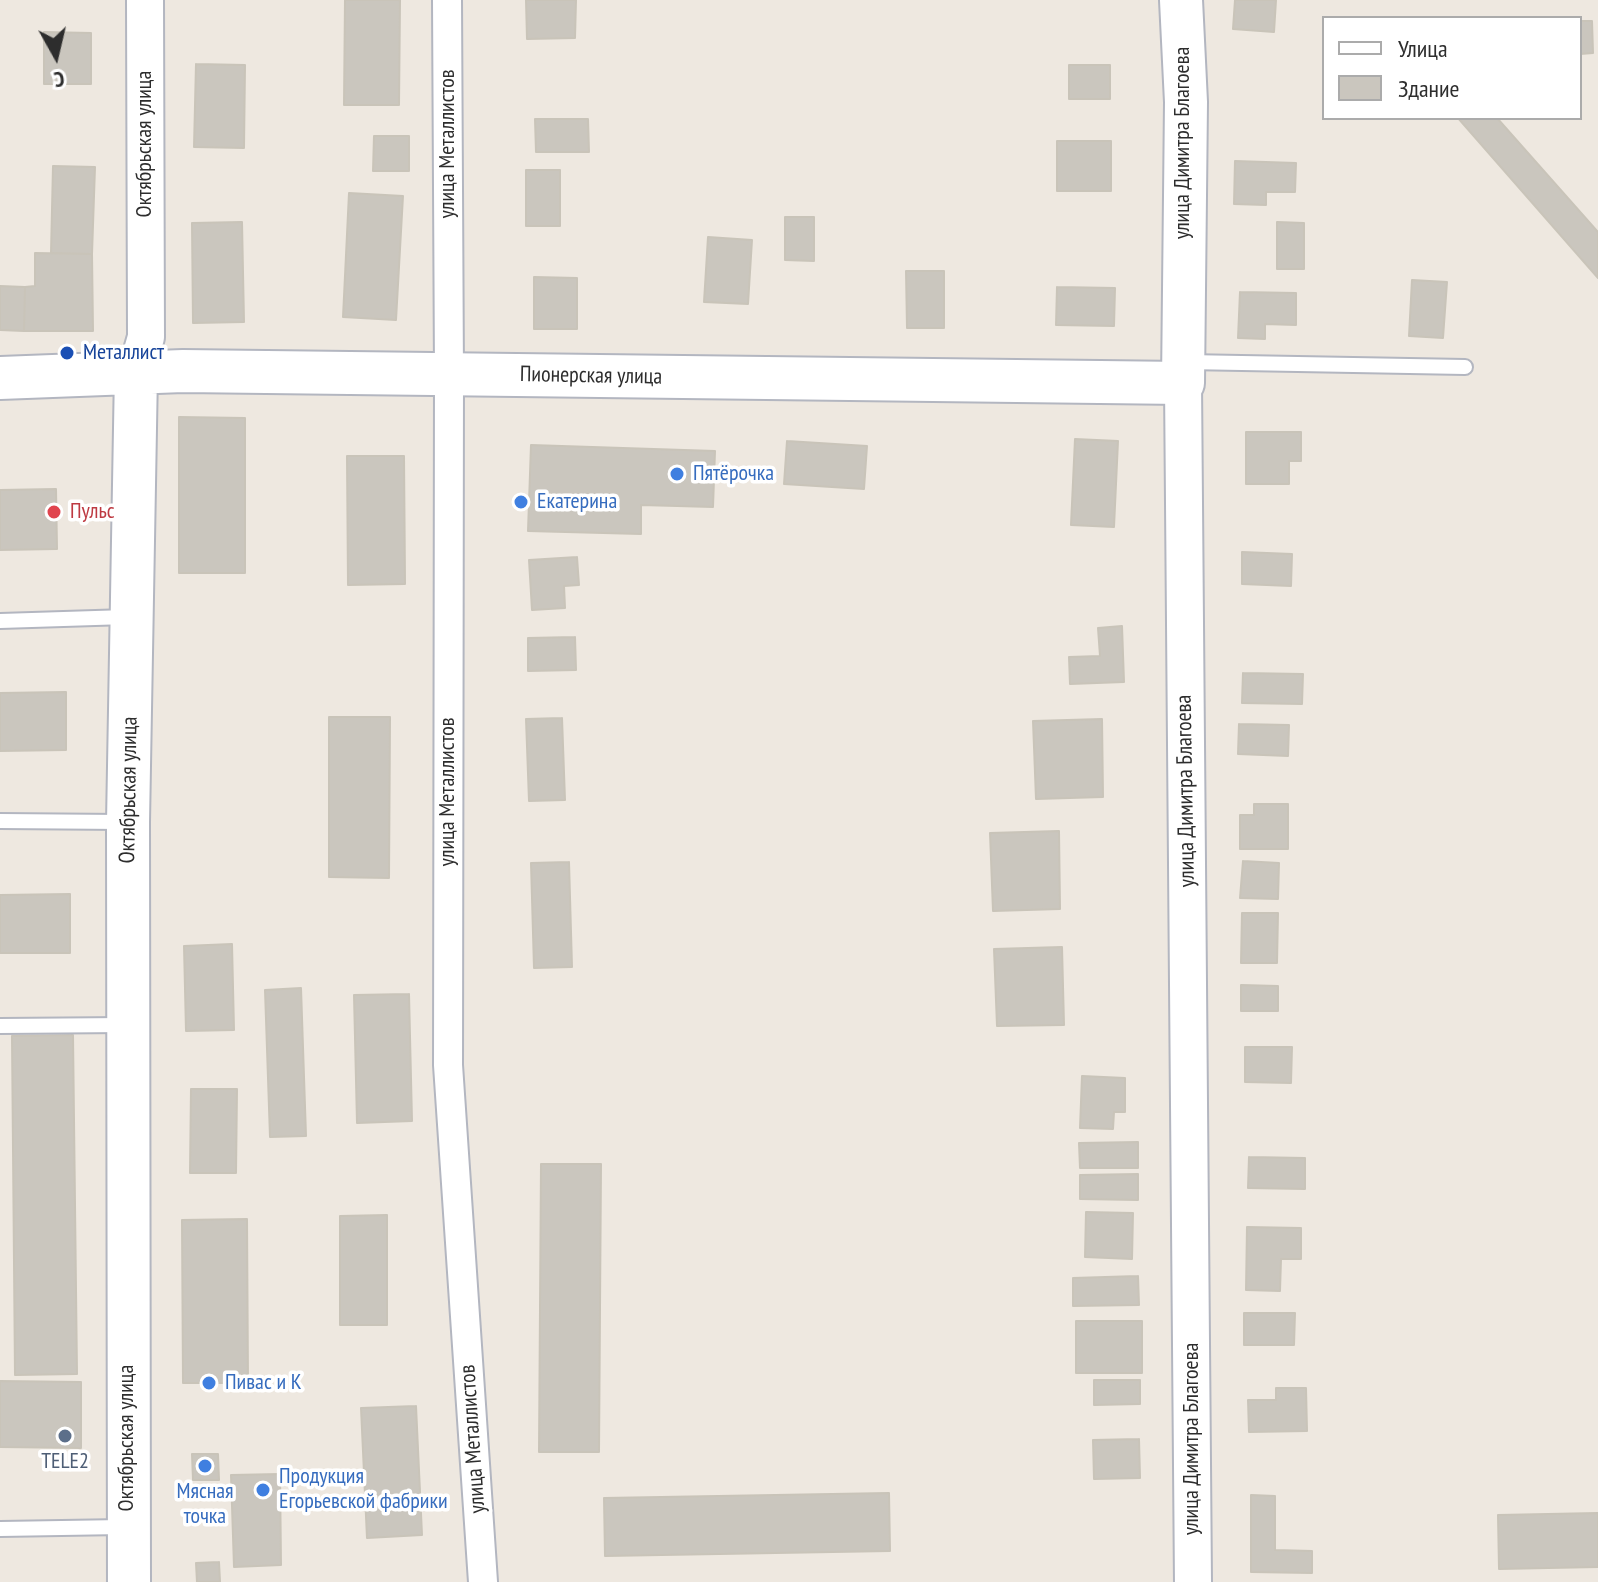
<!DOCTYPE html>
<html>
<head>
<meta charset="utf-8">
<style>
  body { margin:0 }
  #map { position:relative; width:1598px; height:1582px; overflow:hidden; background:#eee8e0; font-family:"PT Sans Narrow",sans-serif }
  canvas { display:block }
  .legend { position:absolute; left:1322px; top:16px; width:260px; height:104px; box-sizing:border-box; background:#fff; border:2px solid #ababab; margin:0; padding:10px 14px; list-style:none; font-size:24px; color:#2d2d2d }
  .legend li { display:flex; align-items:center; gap:16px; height:40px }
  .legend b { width:40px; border:2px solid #ababab }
  .north { position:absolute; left:16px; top:16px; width:80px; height:80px; -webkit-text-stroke:6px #fff; paint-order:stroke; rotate:172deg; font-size:22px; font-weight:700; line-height:32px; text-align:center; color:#2d2d2d }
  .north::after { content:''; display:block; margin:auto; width:28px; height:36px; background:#2d2d2d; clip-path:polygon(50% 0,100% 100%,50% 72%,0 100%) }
</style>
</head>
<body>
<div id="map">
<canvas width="1598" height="1582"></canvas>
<ul class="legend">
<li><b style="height:10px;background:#fff"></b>Улица</li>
<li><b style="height:22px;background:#cac6be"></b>Здание</li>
</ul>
<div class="north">С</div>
</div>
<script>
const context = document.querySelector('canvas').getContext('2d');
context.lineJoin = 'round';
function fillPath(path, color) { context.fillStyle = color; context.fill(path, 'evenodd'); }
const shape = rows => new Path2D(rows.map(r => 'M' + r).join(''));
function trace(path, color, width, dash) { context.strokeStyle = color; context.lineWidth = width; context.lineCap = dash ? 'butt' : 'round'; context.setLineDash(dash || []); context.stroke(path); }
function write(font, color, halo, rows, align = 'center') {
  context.font = font + ' "PT Sans Narrow",sans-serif'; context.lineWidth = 7; context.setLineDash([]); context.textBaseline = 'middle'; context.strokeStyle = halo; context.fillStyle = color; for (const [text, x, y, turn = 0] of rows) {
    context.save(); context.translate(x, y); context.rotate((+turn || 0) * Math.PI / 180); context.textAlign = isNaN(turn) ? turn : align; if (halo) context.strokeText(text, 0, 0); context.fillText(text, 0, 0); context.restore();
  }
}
const building = shape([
  [345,0,400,0,399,105,344,105,345,0],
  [526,0,576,0,575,38,527,39,526,0],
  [1235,0,1276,0,1274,32,1233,29,1235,0],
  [1580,21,1592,21,1593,53,1580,54,1580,21],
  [44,32,91,33,91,84,44,84,44,32],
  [196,64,245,65,244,148,194,147,196,64],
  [1069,65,1110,65,1110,99,1069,99,1069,65],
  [1458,118,1497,118,1598,232,1598,278,1458,118],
  [535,119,588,119,589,152,536,152,535,119],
  [374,136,409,136,409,171,373,171,374,136],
  [1057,141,1111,141,1111,191,1057,191,1057,141],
  [1235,161,1296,163,1295,192,1266,192,1266,205,1234,204,1235,161],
  [53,166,95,167,92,254,51,253,53,166],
  [526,170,560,170,560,226,526,226,526,170],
  [349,193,403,196,396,320,343,317,349,193],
  [785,217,814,217,814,261,785,260,785,217],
  [242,222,244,322,193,323,192,223,242,222],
  [1277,222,1304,223,1304,269,1277,269,1277,222],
  [708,237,752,240,748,304,704,302,708,237],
  [35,253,92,254,93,331,24,331,25,287,35,286,35,253],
  [906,271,944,271,944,328,907,328,906,271],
  [534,277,577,278,577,329,534,329,534,277],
  [1412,280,1447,282,1443,338,1409,336,1412,280],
  [0,286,25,287,24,331,0,330,0,286],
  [1057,287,1115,288,1114,326,1056,325,1057,287],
  [1240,292,1296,293,1296,325,1265,324,1265,339,1238,338,1240,292],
  [179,417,245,418,245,573,179,573,179,417],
  [1246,432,1301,432,1301,461,1289,461,1289,484,1246,484,1246,432],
  [1075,439,1118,441,1114,527,1071,525,1075,439],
  [787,441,867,446,864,489,784,484,787,441],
  [531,445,715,451,713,507,641,505,641,534,528,531,531,445],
  [347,456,404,456,405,584,348,585,347,456],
  [56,489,57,549,0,550,0,490,56,489],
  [1242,552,1292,554,1291,586,1242,584,1242,552],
  [577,557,579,585,564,586,565,608,532,610,529,560,577,557],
  [1122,626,1124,682,1070,684,1069,657,1100,656,1098,628,1122,626],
  [575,637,576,670,528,671,528,638,575,637],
  [1243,673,1303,674,1302,704,1242,703,1243,673],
  [66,692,66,750,0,751,0,693,66,692],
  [329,717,390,717,389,878,329,877,329,717],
  [562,718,565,800,529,801,526,719,562,718],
  [1102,719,1103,797,1036,799,1033,721,1102,719],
  [1239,724,1289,725,1288,756,1238,754,1239,724],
  [1254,804,1288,804,1288,849,1240,849,1240,815,1254,815,1254,804],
  [1059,831,1060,909,993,911,990,833,1059,831],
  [1243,861,1279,863,1278,899,1240,898,1243,861],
  [569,862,572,967,534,968,531,863,569,862],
  [70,894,70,953,0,953,0,895,70,894],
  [1242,913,1278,913,1277,963,1241,963,1242,913],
  [232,944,234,1030,186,1031,184,946,232,944],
  [1062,947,1064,1025,997,1026,994,949,1062,947],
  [1241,985,1278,986,1278,1011,1241,1011,1241,985],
  [301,988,306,1136,270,1137,265,990,301,988],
  [409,994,412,1121,357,1123,354,995,409,994],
  [73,1035,77,1374,15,1375,12,1036,73,1035],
  [1245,1047,1292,1047,1291,1083,1245,1082,1245,1047],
  [1082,1076,1125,1078,1125,1112,1114,1112,1113,1129,1080,1128,1082,1076],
  [191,1089,237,1089,236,1173,190,1173,191,1089],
  [1138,1142,1138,1168,1080,1168,1079,1143,1138,1142],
  [1249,1157,1305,1158,1305,1189,1248,1188,1249,1157],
  [541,1164,601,1164,599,1452,539,1452,541,1164],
  [1138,1174,1138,1200,1080,1199,1080,1175,1138,1174],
  [1086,1212,1133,1213,1132,1259,1085,1257,1086,1212],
  [387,1215,387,1325,340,1325,340,1216,387,1215],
  [247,1219,248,1383,183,1383,182,1220,247,1219],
  [1247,1227,1301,1228,1301,1259,1281,1259,1280,1291,1246,1290,1247,1227],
  [1138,1276,1139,1305,1073,1306,1073,1278,1138,1276],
  [1244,1313,1295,1313,1294,1345,1244,1345,1244,1313],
  [1076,1321,1142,1321,1142,1373,1076,1373,1076,1321],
  [1094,1380,1140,1380,1140,1404,1094,1405,1094,1380],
  [0,1381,81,1382,81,1448,0,1447,0,1381],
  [1276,1388,1306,1388,1307,1431,1249,1432,1248,1400,1276,1400,1276,1388],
  [416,1406,422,1535,367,1538,361,1408,416,1406],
  [1139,1439,1140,1478,1094,1479,1093,1440,1139,1439],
  [192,1454,218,1454,219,1480,193,1480,192,1454],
  [280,1474,281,1565,234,1567,231,1475,280,1474],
  [889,1493,890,1551,605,1556,604,1498,889,1493],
  [1251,1495,1275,1496,1275,1550,1312,1551,1312,1573,1251,1572,1251,1495],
  [1598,1513,1598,1567,1499,1569,1498,1515,1598,1513],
  [219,1562,220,1582,197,1582,196,1563,219,1562]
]);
const service = shape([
  [1186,362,1465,367],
  [0,621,127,617],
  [0,821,123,822],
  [0,1026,126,1025],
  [0,1529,123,1527]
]);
const minor = shape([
  [447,0,449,374,448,1065,483,1582]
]);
const tertiary = shape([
  [136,372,146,337,145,0],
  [1183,383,1193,1582]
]);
const secondary = shape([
  [0,378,183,371,1183,383,1186,102,1181,0],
  [129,1582,128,822,136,372]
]);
const markers = [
  [67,353,8,"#1a4fb4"],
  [677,474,8,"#3f7fe0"],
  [521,502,8,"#3f7fe0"],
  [54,512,8,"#e0444e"],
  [209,1383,8,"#3f7fe0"],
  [65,1436,8,"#5c6f8a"],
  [205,1466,8,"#3f7fe0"],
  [263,1490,8,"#3f7fe0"]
];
const streetNames = [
  ["улица Димитра Благоева",1183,143,-90],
  ["Октябрьская улица",145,144,-90],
  ["улица Металлистов",448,144,-90],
  ["Пионерская улица",591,376,1],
  ["Октябрьская улица",129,790,-89],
  ["улица Димитра Благоева",1186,791,-91],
  ["улица Металлистов",448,792,-90],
  ["Октябрьская улица",127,1438,-90],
  ["улица Металлистов",473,1439,-94],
  ["улица Димитра Благоева",1192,1439,-90]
];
const transitNames = [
  ["Металлист",83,353]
];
const shopNames = [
  ["Пятёрочка",693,474],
  ["Екатерина",537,502],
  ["Пивас и К",225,1383],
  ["Продукция",279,1477],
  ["Егорьевской фабрики",279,1502],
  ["Мясная",205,1492,"center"],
  ["точка",205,1517,"center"]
];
const healthNames = [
  ["Пульс",70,512]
];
const serviceNames = [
  ["TELE2",65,1462]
];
fillPath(building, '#cac6be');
trace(building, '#c9c4b9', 2);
trace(service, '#b3b6c0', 18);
trace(minor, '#b3b6c0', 32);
trace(tertiary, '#b3b6c0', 40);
trace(secondary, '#b3b6c0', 46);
trace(service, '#fff', 14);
trace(minor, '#fff', 28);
trace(tertiary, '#fff', 36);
trace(secondary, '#fff', 42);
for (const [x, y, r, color] of markers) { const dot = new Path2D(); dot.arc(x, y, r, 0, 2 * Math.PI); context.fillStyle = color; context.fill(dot); trace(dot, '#fff', 3); }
write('22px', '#2d2d2d', '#fff', streetNames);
write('22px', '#164399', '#fff', transitNames, 'left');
write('22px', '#366cbe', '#fff', shopNames, 'left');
write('22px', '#be3a42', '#fff', healthNames, 'left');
write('22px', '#4e5e75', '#fff', serviceNames);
</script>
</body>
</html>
